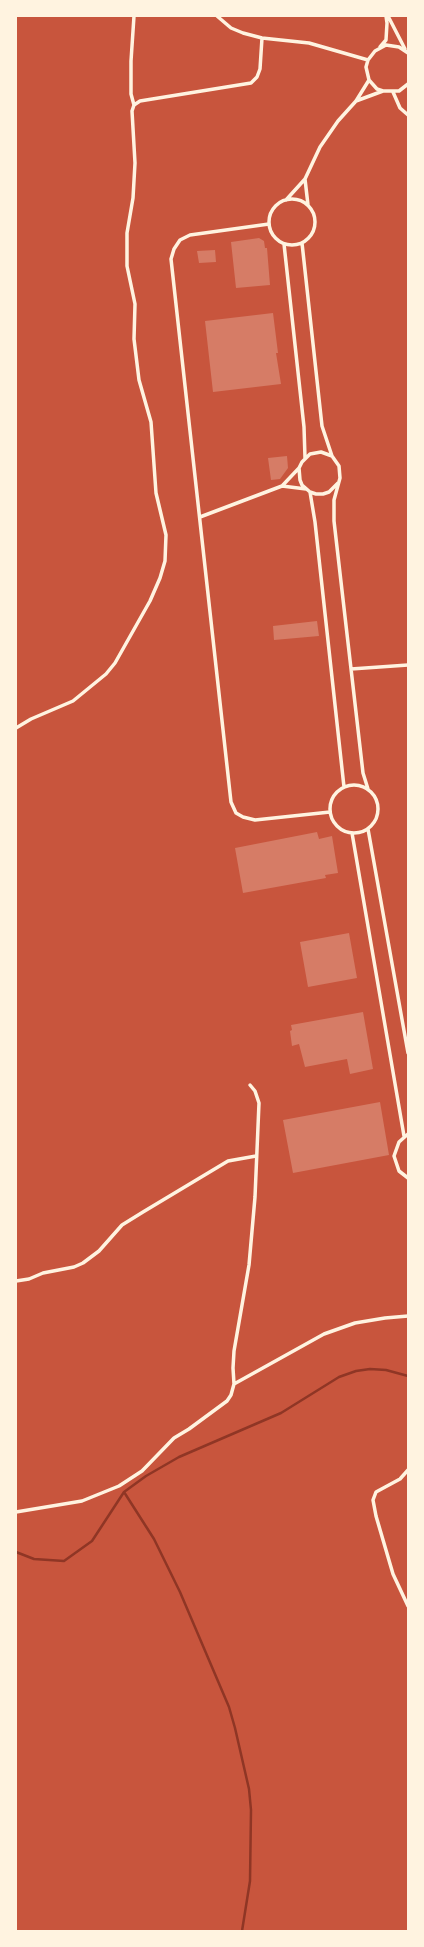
<!DOCTYPE html>
<html>
<head>
<meta charset="utf-8">
<style>
  body { margin:0 }
  #map { position:relative; width:424px; height:1947px; overflow:hidden; background:#c8553d; font-family:Jost,sans-serif }
  canvas { display:block }
  .frame { position:absolute; inset:0; border:17px solid #fff3e0; pointer-events:none }
</style>
</head>
<body>
<div id="map">
<canvas width="424" height="1947"></canvas>
<div class="frame"></div>
</div>
<script>
const context = document.querySelector('canvas').getContext('2d');
context.lineJoin = 'round';
const shape = rows => new Path2D(rows.map(r => 'M' + r).join(''));
function trace(path, color, width, dash) { context.strokeStyle = color; context.lineWidth = width; context.lineCap = dash ? 'butt' : 'round'; context.setLineDash(dash || []); context.stroke(path); }
function fillPath(path, color) { context.fillStyle = color; context.fill(path, 'evenodd'); }
const stream = shape([
  [124,1492,154,1539,180,1592,229,1707,235,1728,249,1789,251,1810,250,1881,242,1931],
  [16,1552,34,1559,64,1561,92,1541,124,1492,146,1476,179,1457,281,1413,339,1377,356,1371,370,1369,386,1370,408,1376]
]);
const building = shape([
  [259,238,264,241,265,248,267,248,270,285,236,288,231,242],
  [215,250,216,262,199,263,197,251],
  [273,313,278,353,276,353,281,384,213,392,205,321],
  [287,456,288,468,280,479,271,480,268,458],
  [317,621,319,636,274,640,273,626],
  [317,832,319,839,332,836,338,873,325,875,326,878,243,893,235,848],
  [349,933,357,978,308,987,300,942],
  [363,1012,373,1069,350,1074,347,1059,305,1067,299,1044,292,1046,290,1031,292,1030,291,1025],
  [380,1102,389,1155,293,1173,283,1120]
]);
const minor = shape([
  [217,16,231,28,243,33,262,38,309,43,368,60],
  [388,16,405,49],
  [380,47,386,40,387,23,386,16],
  [408,53,399,47,386,45,375,51,368,60,366,67,369,80,377,89,383,91,399,91,408,84],
  [393,92,400,108,408,115],
  [356,101,383,91],
  [134,105,131,94,131,61,134,16],
  [305,179,308,205],
  '269 222a23 23 0 1 1 46 0a23 23 0 1 1-46 0Z',
  [286,200,305,179,320,147,338,121,356,101,369,80],
  [269,224,190,235,180,240,174,249,171,259,231,802,236,813,243,817,255,820,330,812],
  [302,243,322,426,332,456],
  [284,244,304,427,305,458],
  [338,483,329,492,323,494,316,494,310,492,302,485,300,480,299,468,302,462,310,454,321,452,332,456,339,466,340,478,334,500,334,521,363,773,368,789],
  [282,486,299,468],
  [310,492,315,522,344,787],
  [200,517,282,486,306,489],
  [351,669,408,665],
  [16,728,31,719,73,701,106,674,115,663,150,601,160,578,165,561,166,535,156,493,151,422,139,380,134,339,135,304,127,266,127,233,133,198,135,163,132,111,134,105,140,101,251,83,257,77,260,69,262,38],
  '330 809a24 24 0 1 1 48 0a24 24 0 1 1-48 0Z',
  [368,829,408,1053],
  [352,833,404,1136],
  [408,1134,399,1142,394,1156,399,1171,408,1178],
  [16,1281,29,1279,43,1273,74,1267,83,1263,99,1251,122,1225,143,1212,228,1161,256,1156],
  [234,1384,324,1334,355,1323,385,1318,408,1316],
  [408,1470,400,1479,376,1492,373,1500,376,1516,393,1574,408,1606],
  [16,1512,82,1501,119,1486,142,1471,174,1438,189,1429,227,1401,231,1395,234,1384,233,1368,234,1351,249,1265,255,1197,259,1103,255,1091,250,1085]
]);
trace(stream, '#8f3625', 2.5);
fillPath(building, '#d67c66');
trace(minor, '#fff3e0', 3.5);
</script>
</body>
</html>
